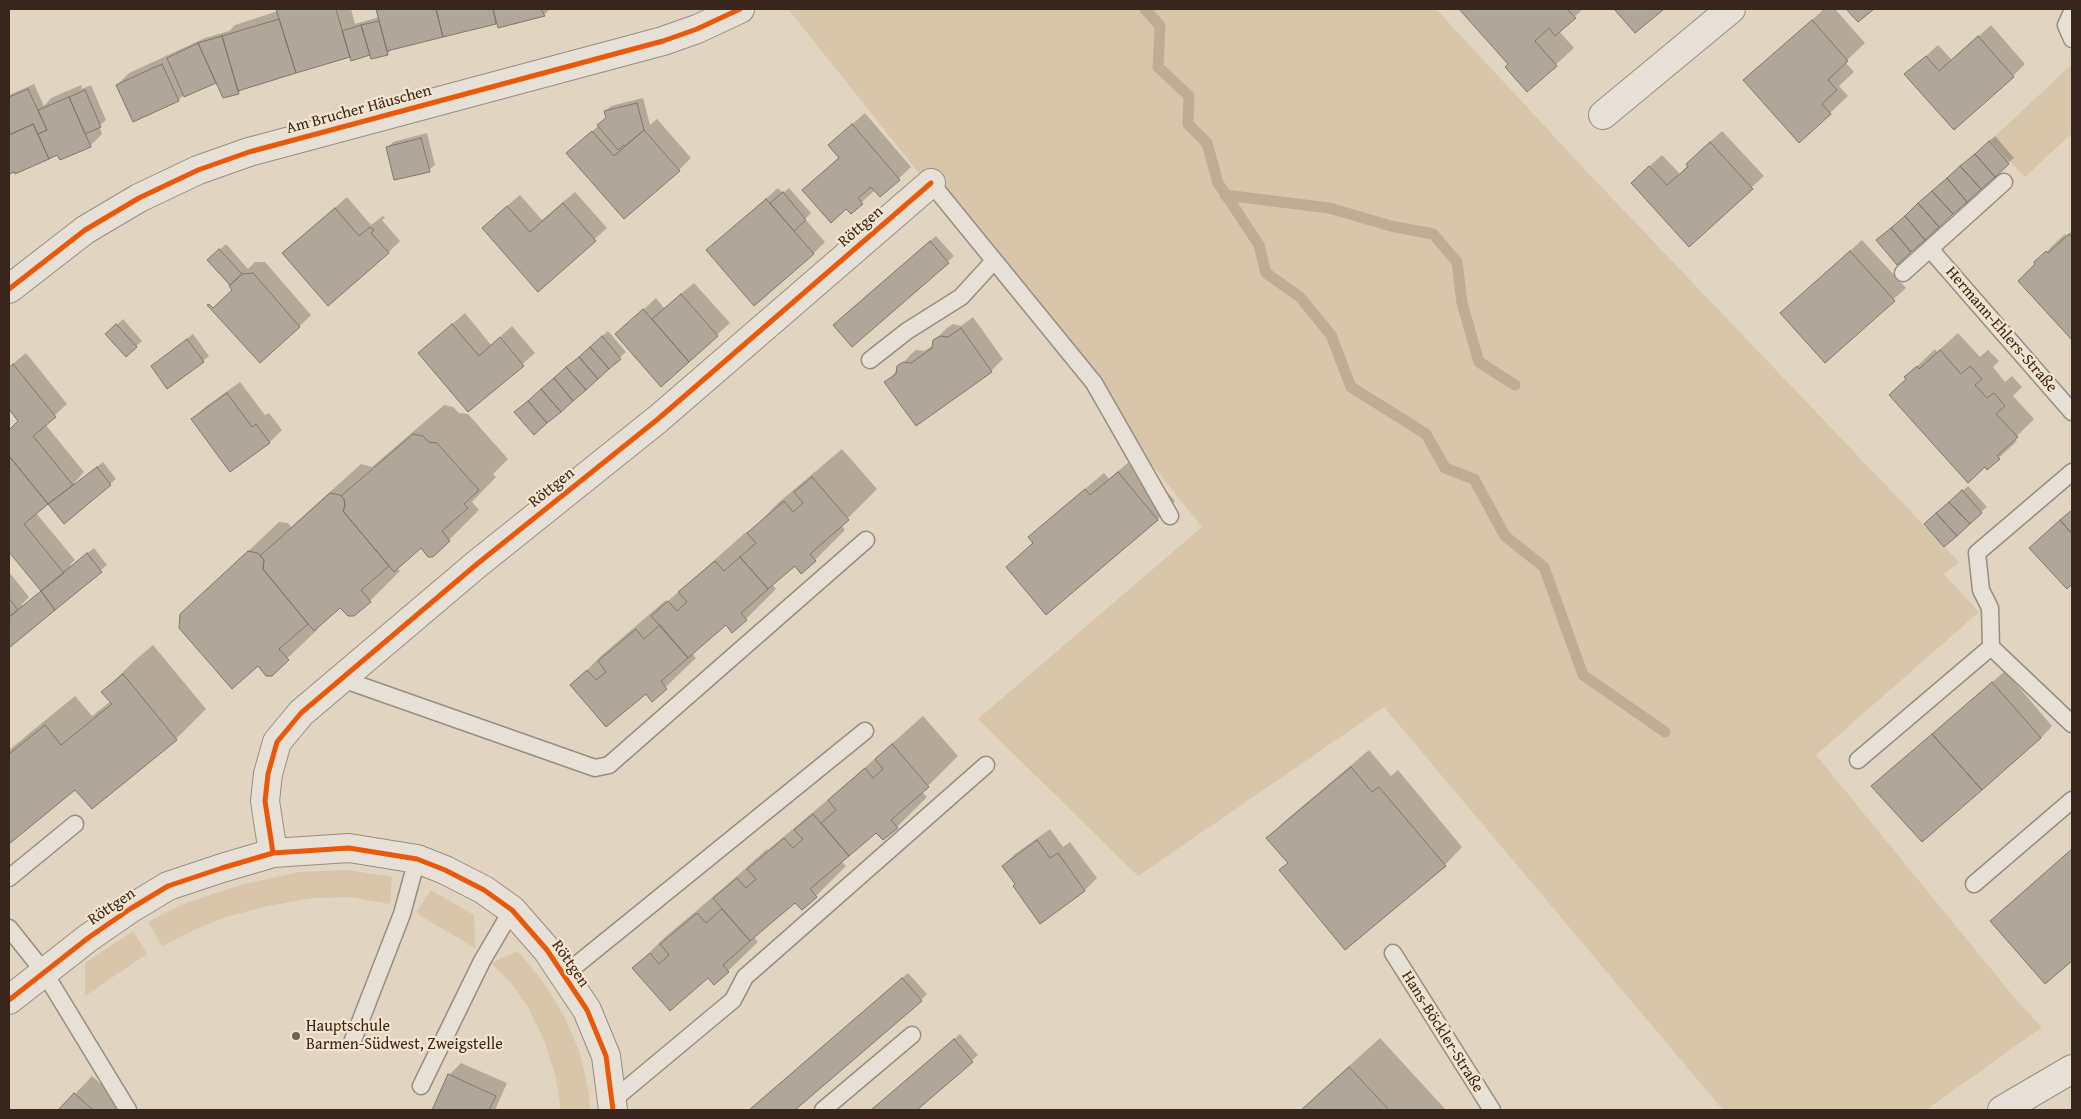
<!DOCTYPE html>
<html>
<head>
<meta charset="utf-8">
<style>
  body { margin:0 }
  #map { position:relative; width:2081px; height:1119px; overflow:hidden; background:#e1d4c0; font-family:"Gentium Book Plus",serif }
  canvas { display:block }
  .frame { position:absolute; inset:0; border:10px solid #38261c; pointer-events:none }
</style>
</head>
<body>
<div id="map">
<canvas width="2081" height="1119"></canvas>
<div class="frame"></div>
</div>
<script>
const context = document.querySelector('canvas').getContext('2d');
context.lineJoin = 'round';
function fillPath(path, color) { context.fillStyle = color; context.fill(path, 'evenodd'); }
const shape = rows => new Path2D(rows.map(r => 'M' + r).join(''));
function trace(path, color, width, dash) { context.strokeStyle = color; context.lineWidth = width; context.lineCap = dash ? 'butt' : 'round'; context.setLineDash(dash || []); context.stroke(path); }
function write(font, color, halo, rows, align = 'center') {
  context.font = font + ' "Gentium Book Plus",serif'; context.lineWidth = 4.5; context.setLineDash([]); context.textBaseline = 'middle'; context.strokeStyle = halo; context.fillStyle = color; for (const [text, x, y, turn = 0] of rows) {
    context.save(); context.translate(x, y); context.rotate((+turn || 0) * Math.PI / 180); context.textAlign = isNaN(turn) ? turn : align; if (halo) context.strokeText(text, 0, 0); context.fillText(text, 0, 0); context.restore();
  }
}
const green = shape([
  [788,9,1436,9,1589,174,1959,562,1944,574,1979,612,1816,755,2018,1002,2042,1027,1926,1110,1723,1110,1384,707,1138,876,978,719,1202,527],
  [2072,64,2072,133,2025,177,1990,141],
  [348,870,392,877,390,904,349,897,312,898,268,906,226,917,194,930,162,946,148,922,181,905,240,885,299,872],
  [431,890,474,915,475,948,416,913],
  [133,931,147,954,85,996,85,963],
  [518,951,544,983,565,1018,580,1053,589,1093,590,1110,561,1110,555,1074,544,1040,527,1005,511,983,491,963]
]);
const shadow = shape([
  [277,9,351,9,355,24,379,17,377,9,550,9,545,14,498,27,497,21,392,49,387,54,351,55,243,88,238,93,217,81,184,94,179,100,133,120,117,85,129,73,205,38,229,31,235,25,278,11],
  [1460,9,1583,9,1559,31,1574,48,1527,91,1509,64],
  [1824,9,1835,9,1865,43,1845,62,1854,72,1839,86,1848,96,1830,113,1745,80],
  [1991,25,2025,64,2013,76,1906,74,1938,45,1952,60],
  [34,84,44,106,51,98,81,85,82,89,91,85,106,120,99,126,102,134,90,146,58,153,9,173,9,95],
  [643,98,650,125,657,119,691,158,679,170,568,153,607,118,605,111,611,106],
  [865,113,911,167,880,196,875,190,851,212,816,178,840,157,829,145],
  [1722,131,1764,176,1689,245,1644,171,1662,155,1680,174,1699,152],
  [427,133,435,165,429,170,387,148,393,142],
  [1995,136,2014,158,2008,163,1884,235],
  [778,188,783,193,789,188,811,213,805,219,825,242,813,254,708,250],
  [575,192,607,228,538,290,495,216,520,195,542,220],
  [347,197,371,225,383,216,385,218,382,220,400,241,388,253,284,253],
  [2072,231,2072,339,2020,281,2053,245,2065,234,2067,236],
  [936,236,954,256,852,345,840,319],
  [1862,240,1906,288,1825,361,1782,313],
  [226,244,248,269,255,262,265,262,311,315,299,327,233,290,209,260],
  [694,283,730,323,661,385,617,334,656,298,664,308],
  [465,313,491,345,512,326,535,353,468,411,432,342],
  [973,317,1003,359,991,371,917,425,886,383,910,355,916,350,924,351,934,345,934,341,947,328,953,324,961,326],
  [123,319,142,341,136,346,107,334],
  [608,331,626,352,534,433,522,407],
  [1958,333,1980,357,1988,350,1999,361,1993,367,2005,382,2012,376,2022,387,2013,396,2034,419,2014,439,2017,441,1987,469,1906,377,1935,349,1937,352],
  [193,334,209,356,203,361,152,366],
  [26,353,67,404,45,424,84,472,74,483,75,484,103,462,116,479,64,522,49,503,36,513,75,560,70,565,71,566,94,548,107,565,9,646,9,572,29,597,21,605,23,606,42,591,9,550,9,510,10,509,9,507,9,430,19,420,9,407,9,367],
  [240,382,265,415,269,413,282,430,270,442,230,470,193,419,205,407],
  [444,405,453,407,459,413,468,414,508,459,493,474,496,477,472,502,479,510,433,556,421,546,397,568,400,571,370,601,340,606,316,627,318,629,271,674,181,615,279,522,288,523,291,527,361,464,372,467],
  [842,449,877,489,841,525,845,530,815,560,795,565,772,584,776,589,746,619,726,624,692,653,696,658,652,700,646,692,572,685,601,656,666,600,667,602,746,532,748,534,778,503],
  [1136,456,1175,501,1158,519,1046,613,1007,567,1034,542,1030,537,1048,520,1104,473,1109,479],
  [1968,486,1987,507,1981,512,1931,519],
  [2072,510,2072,583,2067,588,2043,536],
  [153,645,206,709,176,739,92,807,76,788,9,842,9,750,75,696,92,716,111,701,103,692,133,662],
  [2005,671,2052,726,2041,738,1873,786],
  [923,716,958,756,922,792,927,797,897,827,876,831,841,861,846,866,816,896,795,901,754,937,758,942,728,971,708,976,634,968,664,938,728,884,767,849,768,850,844,786],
  [1369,750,1391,776,1398,770,1462,847,1445,865,1289,863,1268,838,1285,821],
  [1050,829,1063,847,1070,842,1097,878,1085,890,1041,922,1003,866,1015,854],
  [2072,849,2072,959,2045,982,1991,921],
  [908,973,927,994,921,1000,793,1110,749,1110],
  [960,1034,978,1055,915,1110,871,1110],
  [1380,1038,1446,1110,1302,1110,1318,1094],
  [461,1063,507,1083,495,1110,433,1110,449,1075],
  [92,1076,130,1110,60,1110]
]);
const stream = shape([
  [1145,9,1160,26,1158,67,1189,96,1188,124,1207,143,1218,183,1259,245,1266,273,1300,297,1331,335,1351,387,1426,434,1445,468,1474,479,1505,536,1544,567,1583,675,1665,732],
  [1225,195,1329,208,1391,226,1433,234,1457,262,1462,303,1479,362,1515,385]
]);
const building = shape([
  [276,9,336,9,350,57,296,73,276,9],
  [376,9,436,9,443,37,387,51,376,9],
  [436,9,493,9,496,24,443,37,436,9],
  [493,9,541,9,545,16,498,28,493,9],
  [1459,9,1567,9,1576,18,1555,36,1549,28,1535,41,1557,66,1527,92,1505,67,1508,64,1459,9],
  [1614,9,1662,9,1663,10,1635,33,1614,9],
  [1846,9,1874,9,1858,22,1846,9],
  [279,19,296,73,238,91,222,36,279,19],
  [1812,20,1848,61,1828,80,1837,90,1822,104,1831,114,1799,143,1743,80,1812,20],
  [379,21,388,55,371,59,361,25,379,21],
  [361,25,370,55,351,61,342,31,361,25],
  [222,36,239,94,223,98,198,43,222,36],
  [1978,36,2014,77,1954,130,1904,74,1926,56,1939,71,1978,36],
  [198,43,216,83,184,97,167,58,198,43],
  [162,64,179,101,133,122,116,85,162,64],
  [28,89,47,130,38,134,33,124,9,135,9,97,28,89],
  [85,90,101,127,85,134,69,97,85,90],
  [69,97,91,147,60,160,57,155,49,159,38,134,47,130,38,110,69,97],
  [637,103,644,130,625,146,624,145,618,150,597,125,606,118,604,111,637,103],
  [33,124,49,159,15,174,15,172,9,174,9,135,33,124],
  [852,124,900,180,880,197,871,187,858,198,863,204,851,214,846,209,831,223,802,190,839,158,828,145,852,124],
  [644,130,680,171,624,219,566,153,592,131,614,156,644,130],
  [421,138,430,172,394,180,386,147,421,138],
  [1989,141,2009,164,1995,177,1975,154,1989,141],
  [1710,142,1753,189,1689,247,1631,183,1649,166,1667,185,1688,167,1686,164,1710,142],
  [1975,154,1995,177,1981,189,1960,166,1975,154],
  [1960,166,1981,189,1967,202,1947,178,1960,166],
  [1947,178,1967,202,1953,214,1932,191,1947,178],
  [1932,191,1953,214,1939,227,1918,203,1932,191],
  [783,192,806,220,794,231,770,203,783,192],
  [766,199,814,254,754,306,706,250,766,199],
  [563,203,596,241,538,292,482,228,507,206,530,232,563,203],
  [1918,203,1939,227,1925,240,1905,216,1918,203],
  [335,208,359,236,370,227,374,230,371,233,389,253,328,306,282,253,335,208],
  [1905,216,1925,240,1911,252,1891,228,1905,216],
  [1891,228,1911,252,1897,265,1876,240,1891,228],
  [2069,234,2072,238,2072,340,2018,281,2035,264,2034,262,2046,251,2048,253,2069,234],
  [930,241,949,263,852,347,833,325,930,241],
  [219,249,242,274,230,285,207,260,219,249],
  [1850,251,1895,301,1825,363,1780,313,1850,251],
  [253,273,300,327,260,363,207,305,209,304,213,308,232,290,229,286,242,274,253,273],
  [681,294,718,336,689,362,652,319,681,294],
  [643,309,689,362,661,387,615,334,643,309],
  [116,324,137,347,126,357,105,334,116,324],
  [452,324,479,356,500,337,524,366,468,412,418,353,452,324],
  [961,328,992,372,916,426,884,382,896,374,897,366,903,362,911,363,932,348,933,340,940,336,948,337,961,328],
  [602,336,621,359,609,369,590,347,602,336],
  [187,339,204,362,167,389,151,366,187,339],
  [590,347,609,369,598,379,579,357,590,347],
  [1940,350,1961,374,1970,366,1982,379,1975,385,1987,398,1994,393,2005,406,1996,414,2018,437,1997,456,2000,459,1987,470,1985,467,1968,483,1889,395,1906,379,1904,377,1917,366,1919,369,1940,350],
  [579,357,598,379,586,390,566,367,579,357],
  [13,364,56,417,33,436,73,485,48,504,9,456,9,430,18,421,9,409,9,368,13,364],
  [566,367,586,390,573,401,554,378,566,367],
  [554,378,573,401,561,412,541,389,554,378],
  [541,389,561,412,547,423,528,401,541,389],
  [227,393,252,427,256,424,270,443,230,472,191,419,227,393],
  [528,401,547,423,534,435,514,412,528,401],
  [413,434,423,436,429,442,437,443,479,490,464,504,468,508,442,531,450,541,433,557,428,557,421,548,394,572,343,511,345,506,344,499,341,496,413,434],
  [9,456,48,504,24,524,64,573,41,591,9,552,9,456],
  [97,467,111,485,64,524,48,504,97,467],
  [1118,472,1158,520,1046,615,1006,567,1033,543,1028,537,1085,489,1090,495,1118,472],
  [812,477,849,520,810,554,816,561,801,574,795,566,768,589,740,557,756,543,747,533,784,501,793,512,803,503,794,492,812,477],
  [1962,490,1982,513,1970,524,1949,502,1962,490],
  [330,493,340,495,344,499,345,506,343,511,389,566,361,590,371,602,354,616,348,616,340,608,314,631,263,569,264,560,260,556,330,493],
  [1949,502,1970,524,1957,536,1936,513,1949,502],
  [2072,510,2072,534,2060,520,2072,510],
  [1936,513,1957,536,1944,547,1924,524,1936,513],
  [2060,520,2072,534,2072,584,2067,589,2029,548,2060,520],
  [248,551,258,553,264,560,263,569,308,624,279,649,289,660,272,676,266,676,258,666,232,689,179,628,180,614,248,551],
  [87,553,102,572,55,610,41,591,87,553],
  [740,557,768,589,741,613,747,620,732,633,726,625,688,658,651,616,668,601,677,611,687,602,678,592,715,561,724,571,740,557],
  [41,591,55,610,9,648,9,617,41,591],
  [9,598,18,610,9,617,9,598],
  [660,625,688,658,661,681,667,689,652,702,646,694,606,727,570,685,587,670,596,680,606,672,598,661,636,629,644,639,660,625],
  [123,674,177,740,92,809,75,790,9,844,9,754,45,725,61,745,112,704,101,692,123,674],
  [1992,682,2041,738,1982,790,1932,734,1992,682],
  [1932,734,1982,790,1922,842,1871,786,1932,734],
  [892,744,929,787,891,820,898,828,883,840,876,833,849,856,821,823,836,810,828,800,865,768,873,778,883,769,875,759,892,744],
  [1351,767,1372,792,1379,787,1446,866,1345,950,1279,870,1288,863,1266,838,1351,767],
  [813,814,849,856,810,889,817,897,802,910,795,903,750,941,713,898,737,878,746,888,756,879,747,869,784,838,793,848,803,839,794,830,813,814],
  [1037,840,1050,858,1058,853,1085,891,1040,924,1013,886,1015,884,1002,866,1037,840],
  [2072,849,2072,961,2045,984,1990,921,2072,849],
  [722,909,750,941,723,965,729,972,714,985,708,978,670,1011,632,968,650,953,659,964,669,955,660,944,697,913,706,923,722,909],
  [902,978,922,1001,795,1110,749,1110,902,978],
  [954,1039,973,1062,917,1110,871,1110,954,1039],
  [1349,1067,1389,1110,1301,1110,1349,1067],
  [448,1074,496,1096,489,1110,432,1110,448,1074],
  [74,1093,93,1110,58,1110,74,1093]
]);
const service = shape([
  [2072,12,2066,25,2072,39],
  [931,183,1094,383,1170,516],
  [1930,249,2072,412],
  [1903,273,2004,182],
  [870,360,907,331,961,297,993,262],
  [1991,647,1990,608,1981,590,1977,553,2072,472],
  [342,679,595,768,609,765,866,540],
  [1858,760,1991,647,2072,724],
  [9,878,75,824],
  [1974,884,2072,800],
  [9,928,44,972,128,1110],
  [1393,953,1492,1110],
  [564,975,865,731],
  [353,1040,402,914,417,859],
  [421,1086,482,961,512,910],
  [613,1100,733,1000,745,977,986,765],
  [823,1110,912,1035]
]);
const minor = shape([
  [1603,115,1731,9],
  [9,289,85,230,139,198,198,170,249,152,663,41,697,29,740,9],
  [273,853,265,801,268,774,277,742,301,713,477,564,658,419,931,183],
  [9,1000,88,938,130,909,168,886,222,868,273,853,349,848,417,859,445,870,484,890,512,910,547,950,587,1010,606,1056,613,1110]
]);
const tertiary = shape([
  [2002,1110,2072,1069]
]);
const cycleway = shape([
  [9,289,85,230,139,198,198,170,249,152,663,41,697,29,740,9],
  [273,853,265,801,268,774,277,742,301,713,477,564,658,419,931,183],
  [9,1000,88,938,130,909,168,886,222,868,273,853,349,848,417,859,445,870,484,890,512,910,547,950,587,1010,606,1056,613,1110]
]);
const markers = [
  [296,1036,5,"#736355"]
];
const streetNames = [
  ["Am Brucher Häuschen",359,110,-15],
  ["Röttgen",861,227,-41],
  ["Hermann-Ehlers-Straße",2001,330,49],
  ["Röttgen",552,488,-39],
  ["Röttgen",112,907,-34],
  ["Röttgen",570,964,55],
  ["Hans-Böckler-Straße",1442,1032,58]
];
const poiNames = [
  ["Hauptschule",306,1027],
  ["Barmen-Südwest, Zweigstelle",306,1045]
];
fillPath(green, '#d8c5aa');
fillPath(shadow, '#0003');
trace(stream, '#bfac92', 11);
fillPath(building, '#b0a699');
trace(building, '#7f766b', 1);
trace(service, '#978d81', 19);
trace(minor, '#978d81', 30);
trace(tertiary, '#978d81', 30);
trace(service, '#e7e0d6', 16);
trace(minor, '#e7e0d6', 28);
trace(tertiary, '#e7e0d6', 28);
trace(cycleway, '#e8590c', 5);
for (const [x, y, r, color] of markers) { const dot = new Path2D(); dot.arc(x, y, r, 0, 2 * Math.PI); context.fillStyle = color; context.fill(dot); trace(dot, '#f5e5cd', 2); }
write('16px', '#38261c', '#f5e5cd', streetNames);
write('16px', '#38261c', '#f5e5cd', poiNames, 'left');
</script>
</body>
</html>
